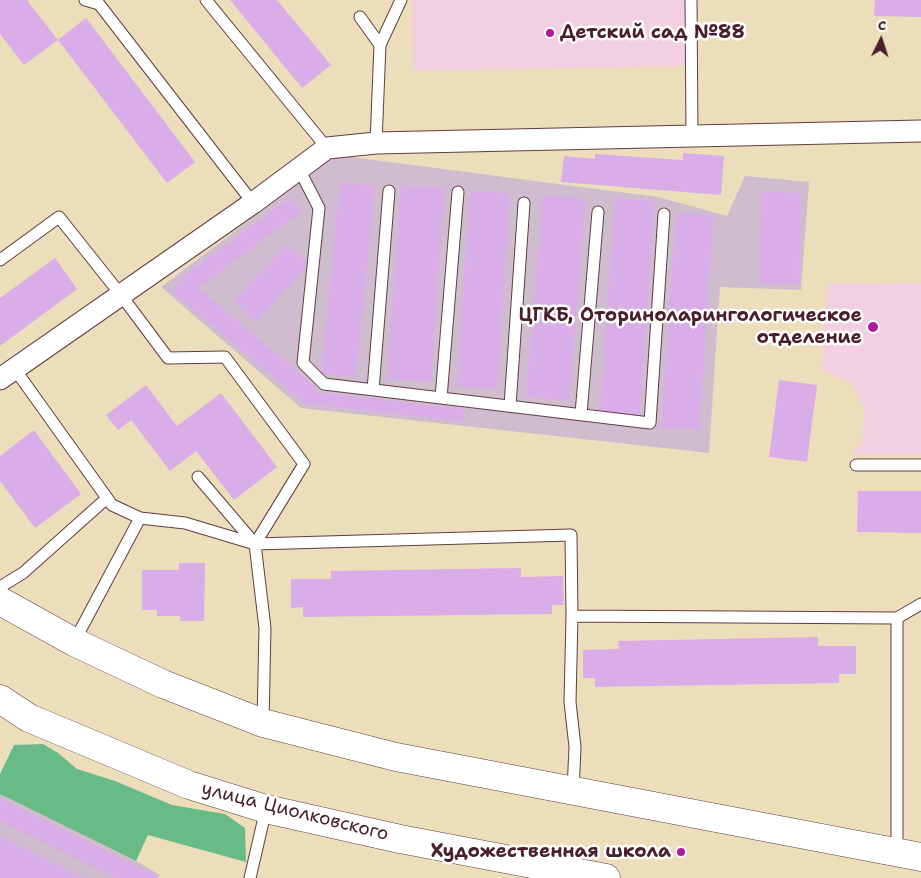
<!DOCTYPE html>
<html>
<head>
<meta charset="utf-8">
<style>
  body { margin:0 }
  #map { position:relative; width:921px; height:878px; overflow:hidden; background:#ecdeba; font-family:"Shantell Sans",sans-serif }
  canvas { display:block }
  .north { position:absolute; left:856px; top:15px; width:50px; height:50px; -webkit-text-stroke:4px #fff; paint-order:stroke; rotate:4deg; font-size:14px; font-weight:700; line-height:20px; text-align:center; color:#4a1f2b }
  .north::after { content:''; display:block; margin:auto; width:18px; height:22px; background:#4a1f2b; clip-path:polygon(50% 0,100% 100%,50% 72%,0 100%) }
</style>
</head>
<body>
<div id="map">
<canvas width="921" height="878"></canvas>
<div class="north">С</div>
</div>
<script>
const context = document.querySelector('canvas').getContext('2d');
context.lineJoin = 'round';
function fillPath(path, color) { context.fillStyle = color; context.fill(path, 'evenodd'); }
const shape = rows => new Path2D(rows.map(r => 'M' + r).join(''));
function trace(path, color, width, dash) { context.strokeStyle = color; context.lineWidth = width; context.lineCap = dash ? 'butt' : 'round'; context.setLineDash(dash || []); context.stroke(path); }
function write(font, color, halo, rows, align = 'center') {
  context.font = font + ' "Shantell Sans",sans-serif'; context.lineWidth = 5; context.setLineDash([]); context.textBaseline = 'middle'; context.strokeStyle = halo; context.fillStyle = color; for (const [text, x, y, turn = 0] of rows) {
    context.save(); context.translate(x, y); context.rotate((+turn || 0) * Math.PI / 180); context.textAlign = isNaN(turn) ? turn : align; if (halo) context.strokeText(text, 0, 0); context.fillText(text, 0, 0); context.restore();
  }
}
const built = shape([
  [412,0,688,0,689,66,413,71],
  [921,283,921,455,854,455,854,447,862,445,864,409,852,383,822,370,827,284]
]);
const industrial = shape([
  [336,155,658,197,727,216,745,176,809,182,801,290,720,287,709,453,301,408,161,287],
  [0,794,136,861,160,875,158,878,0,878]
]);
const forest = shape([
  [43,744,58,753,77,769,115,781,172,805,225,814,245,828,246,862,148,835,136,861,0,794,0,774,14,745]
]);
const building = shape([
  [0,0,27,0,58,40,86,18,195,162,167,183,58,40,24,65,0,34],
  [230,0,277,0,331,65,302,88],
  [875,0,921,0,921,17,874,16],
  [683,153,724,156,721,195,561,182,564,156,595,159,595,154,683,160],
  [340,182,375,186,356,377,321,374],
  [401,185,444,188,431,382,387,379],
  [470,191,510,193,497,389,457,386],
  [761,192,801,193,799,284,759,283],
  [543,195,586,199,569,401,526,397],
  [290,198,301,212,198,288,317,388,314,392,464,409,463,422,304,403,171,291,184,276],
  [615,198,655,201,640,415,600,412],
  [676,213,714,215,699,430,661,428],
  [287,244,309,265,256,322,234,301],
  [55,258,77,289,0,346,0,298],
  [779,380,817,385,807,462,769,457],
  [146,385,177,426,221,393,277,467,234,500,196,451,170,471,131,420,118,430,106,415],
  [34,430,81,494,35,528,0,481,0,456],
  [858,491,921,491,921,533,857,532],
  [179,563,205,563,204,621,180,621,180,616,157,616,157,610,142,610,142,570,179,570],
  [521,568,521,577,563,576,564,605,552,605,552,614,303,617,303,607,291,608,291,579,331,579,331,571],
  [818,637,818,646,856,646,856,674,839,674,839,683,595,687,595,678,583,678,583,650,619,649,618,641],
  [0,798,157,876,156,878,116,878,0,821],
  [0,836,84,878,0,878]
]);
const lane = shape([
  [85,0,99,4,253,203],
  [206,0,327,148],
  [691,0,692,136],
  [360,17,380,45],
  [376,143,380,45,401,0],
  [299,169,319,208,303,363,324,384,650,423,664,214],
  [0,260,59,217,121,295,168,358,225,357,304,464,255,544],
  [14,368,112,505,140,518,185,523,255,544,571,535,572,616,897,618],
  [373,390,389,191],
  [441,398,458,192],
  [510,406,524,203],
  [581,414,598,212],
  [856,465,921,465],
  [198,477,255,544,265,628,263,723],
  [0,587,23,573,107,498],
  [572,616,570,702,575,747,573,791],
  [74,642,140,518],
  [897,853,897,618,921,604],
  [250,878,266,809]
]);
const street = shape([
  [0,379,253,203,327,148,376,143,921,131]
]);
const secondary = shape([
  [0,601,74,642,163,684,263,723,396,757,921,857],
  [0,699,29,718,189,785,266,809,400,839,606,878]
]);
const markers = [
  [550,33,5,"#b5179e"],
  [873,327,6,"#b5179e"],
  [681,852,5,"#b5179e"]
];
const poiNames = [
  ["Детский сад №88",560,33,"left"],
  ["ЦГКБ, Оториноларингологическое",862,316],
  ["отделение",862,338],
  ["Художественная школа",671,852]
];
const streetNames = [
  ["улица Циолковского",295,812,14]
];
fillPath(built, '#f2cfe1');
fillPath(industrial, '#cfbdcf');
fillPath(forest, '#68bb87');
fillPath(building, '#d9aee8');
trace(lane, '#623c40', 13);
trace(street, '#623c40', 23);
trace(secondary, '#623c40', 29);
trace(lane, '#fff', 11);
trace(street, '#fff', 21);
trace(secondary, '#fff', 28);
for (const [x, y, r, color] of markers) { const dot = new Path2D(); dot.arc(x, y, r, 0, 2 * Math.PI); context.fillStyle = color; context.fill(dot); trace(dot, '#fff', 2); }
write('bold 19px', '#4a1f2b', '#fff', poiNames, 'right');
write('19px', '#4a1f2b', '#fff', streetNames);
</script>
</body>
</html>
